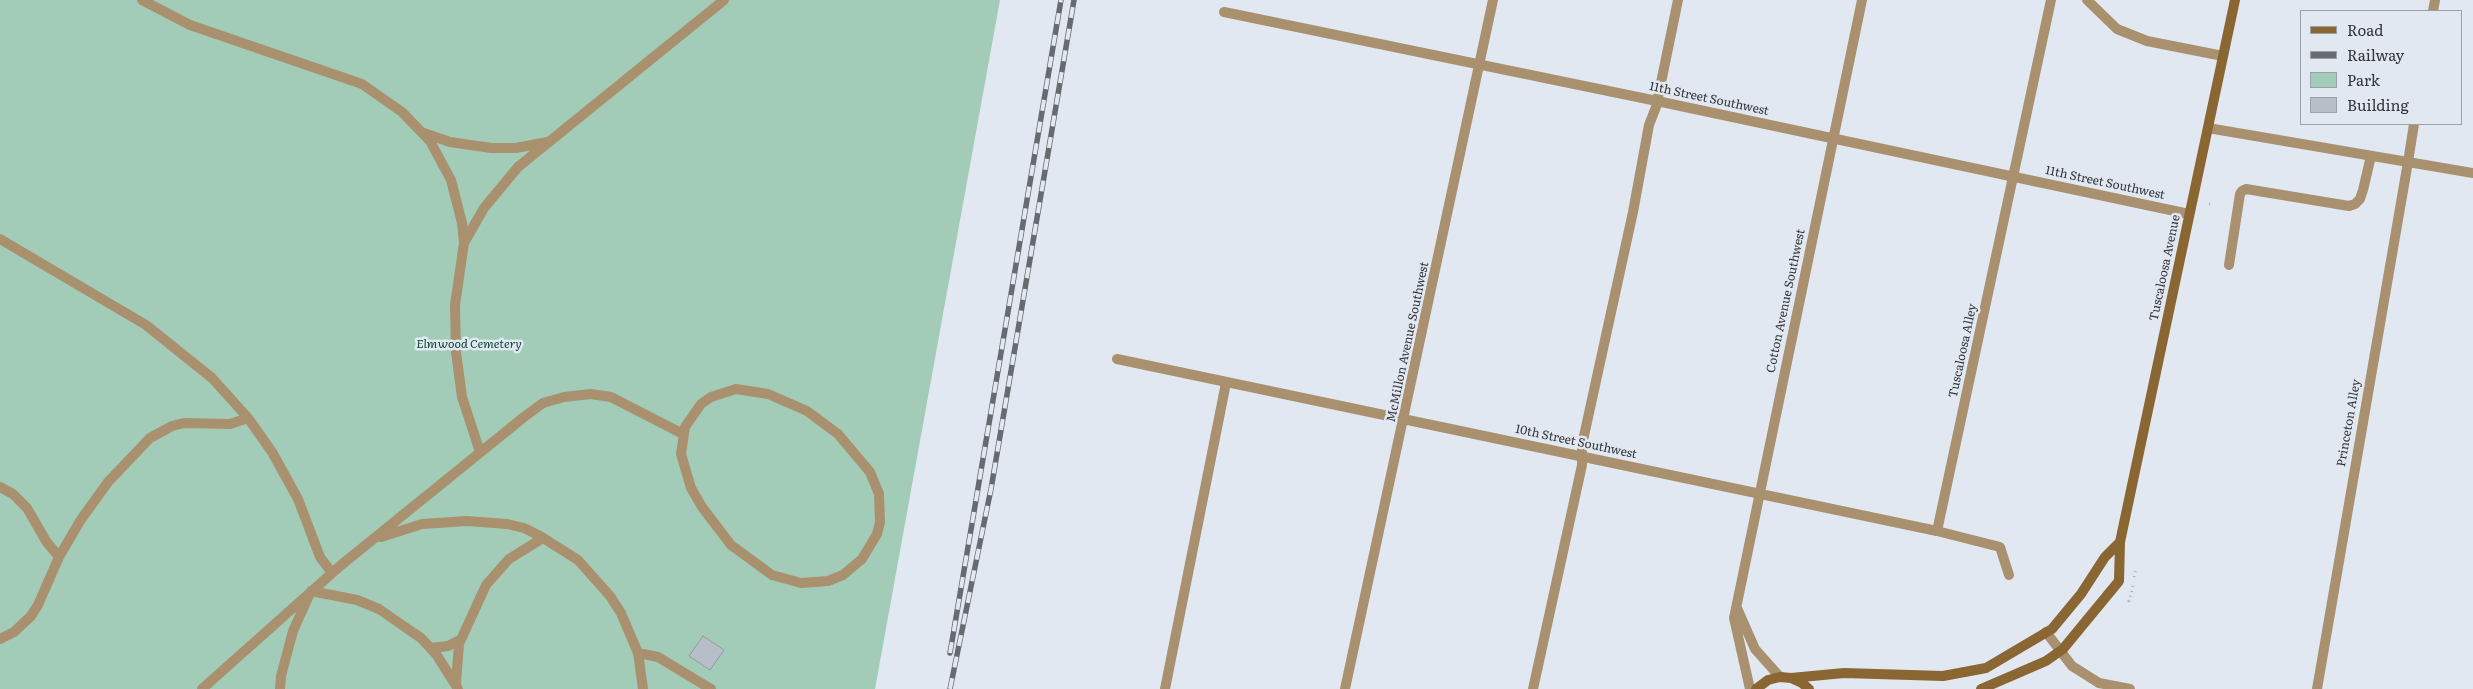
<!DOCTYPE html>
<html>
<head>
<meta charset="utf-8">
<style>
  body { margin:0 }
  #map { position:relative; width:2473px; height:689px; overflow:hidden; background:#e2e8f1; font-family:Literata,serif }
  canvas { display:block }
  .legend { position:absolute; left:2300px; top:10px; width:162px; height:115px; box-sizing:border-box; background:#e2e8f1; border:1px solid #9ca0a7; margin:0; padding:6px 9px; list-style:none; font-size:15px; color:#333539 }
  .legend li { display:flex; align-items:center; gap:10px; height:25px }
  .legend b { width:25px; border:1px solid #9ca0a7 }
</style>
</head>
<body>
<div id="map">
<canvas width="2473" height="689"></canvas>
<ul class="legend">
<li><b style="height:6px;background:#8a6633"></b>Road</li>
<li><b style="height:6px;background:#676a6f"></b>Railway</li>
<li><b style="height:14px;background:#a3ccb8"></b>Park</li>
<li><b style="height:14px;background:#b8bec7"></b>Building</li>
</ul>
</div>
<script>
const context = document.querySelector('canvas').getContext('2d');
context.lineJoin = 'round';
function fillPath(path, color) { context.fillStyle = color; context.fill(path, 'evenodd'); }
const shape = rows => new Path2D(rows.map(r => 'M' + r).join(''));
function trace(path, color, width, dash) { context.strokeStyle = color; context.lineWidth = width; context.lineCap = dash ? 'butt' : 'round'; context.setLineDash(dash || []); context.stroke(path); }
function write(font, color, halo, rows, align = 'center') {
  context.font = font + ' Literata,serif'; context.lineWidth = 5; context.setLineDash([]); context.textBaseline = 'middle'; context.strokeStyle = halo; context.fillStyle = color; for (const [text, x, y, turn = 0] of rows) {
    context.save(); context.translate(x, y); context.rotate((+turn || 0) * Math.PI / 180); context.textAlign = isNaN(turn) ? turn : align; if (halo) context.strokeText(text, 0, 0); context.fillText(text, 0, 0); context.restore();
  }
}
const green = shape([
  [0,0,1000,0,875,689,0,689]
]);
const building = shape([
  [703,636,724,650,710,670,689,656,703,636]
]);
const path = shape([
  [2209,204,2213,205],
  [2134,577,2136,568],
  [2133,586,2129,601,2133,602]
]);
const lane = shape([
  [142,0,190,25,362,84,402,112,430,141,451,180,462,223,464,243,455,305,456,352,462,397,480,452],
  [2087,0,2117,29,2147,41,2223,56],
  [2433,11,2435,0],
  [424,133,450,142,491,148,516,148,547,142],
  [2408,162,2414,124],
  [0,239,146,325,212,378,248,418,272,452,298,499,320,557,332,573],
  [464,243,484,208,518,167,724,0],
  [2229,265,2240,194,2242,191,2246,189,2349,206,2355,204,2360,199,2363,190,2371,156],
  [736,389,768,394,807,411,838,434,870,472,879,494,880,522,877,534,862,559,843,575,828,581,801,583,772,575,731,545,702,507,691,488,681,454,685,427,701,404,711,397,736,389],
  [0,487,13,494,27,508,46,541,59,557],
  [1937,531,2051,0],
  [381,537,422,524,467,521,507,524,524,528,540,536,578,560,610,596,621,613,638,653,643,689],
  [0,639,14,632,31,616,38,605,59,557,80,521,108,482,150,438,172,426,184,423,230,424,248,418],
  [431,648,448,646,460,640],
  [638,653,658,657,711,689],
  [456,683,459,644,486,585,509,559,543,538],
  [202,689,340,566,524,417,543,403,564,397,591,394,611,397,683,434],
  [280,689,281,676,293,631,311,591,357,600,379,609,402,625,421,638,436,654,458,689],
  [1165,689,1226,383],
  [1533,689,1582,465,1582,445,1633,212,1649,125,1656,107,1678,0]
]);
const street = shape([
  [1224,12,1657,101,2189,214],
  [2208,128,2473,173],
  [1117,359,1937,531,2000,547,2009,575],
  [1737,608,1755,649,1780,677],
  [2046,632,2072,666,2099,683,2130,689],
  [1345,689,1493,0],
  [1750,689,1734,618,1862,0],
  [2317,689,2408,162]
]);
const secondary = shape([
  [1791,678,1844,673,1943,676,1986,668,2052,629,2081,594,2105,557,2120,542],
  [1756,689,1768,680,1780,677,1791,678,1802,683,1809,689],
  [1981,689,2046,661,2063,649,2119,581,2120,542,2235,0]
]);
const rail = shape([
  [950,653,1061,0],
  [950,689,991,489,1074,0]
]);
const streetNames = [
  ["11th Street Southwest",1709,99,12],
  ["11th Street Southwest",2105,183,12],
  ["Tuscaloosa Avenue",2165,268,-78],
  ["Cotton Avenue Southwest",1786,301,-78],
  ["McMillon Avenue Southwest",1408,342,-78],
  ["Tuscaloosa Alley",1963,351,-78],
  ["Princeton Alley",2349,423,-80],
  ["10th Street Southwest",1576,442,12]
];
const parkNames = [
  ["Elmwood Cemetery",469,344]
];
fillPath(green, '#a3ccb8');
fillPath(building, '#b8bec7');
trace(building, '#9499a1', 1);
trace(path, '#adb2b9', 3, [1, 4]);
trace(lane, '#a99170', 10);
trace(street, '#a99170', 10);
trace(secondary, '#8a6633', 10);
trace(rail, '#676a6f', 5.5);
trace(rail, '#e2e8f1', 4, [11]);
write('12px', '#333539', '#e2e8f1', streetNames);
write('italic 12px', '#084832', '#e2e8f1', parkNames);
</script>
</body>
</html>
